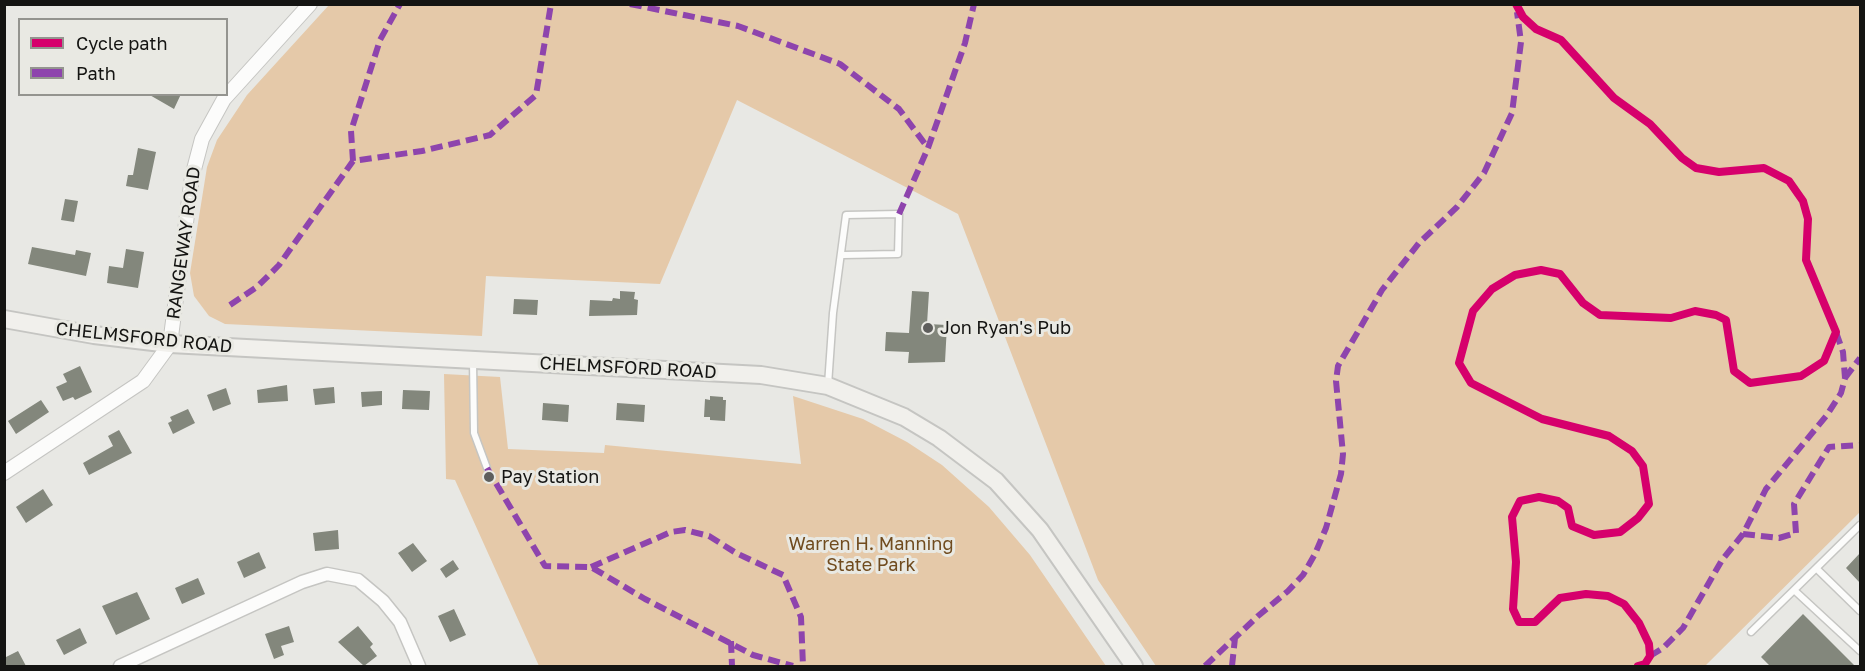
<!DOCTYPE html>
<html>
<head>
<meta charset="utf-8">
<style>
  body { margin:0 }
  #map { position:relative; width:1865px; height:671px; overflow:hidden; background:#e8e8e4; font-family:"Golos Text",sans-serif }
  canvas { display:block }
  .frame { position:absolute; inset:0; border:6px solid #141412; pointer-events:none }
  .legend { position:absolute; left:18px; top:18px; width:210px; height:78px; box-sizing:border-box; background:#e9e9e3; border:2px solid #94948f; margin:0; padding:8px 10px; list-style:none; font-size:18px; color:#141412 }
  .legend li { display:flex; align-items:center; gap:12px; height:30px }
  .legend b { width:30px; border:2px solid #94948f }
</style>
</head>
<body>
<div id="map">
<canvas width="1865" height="671"></canvas>
<div class="frame"></div>
<ul class="legend">
<li><b style="height:8px;background:#d6006c"></b>Cycle path</li>
<li><b style="height:8px;background:#8e44ad"></b>Path</li>
</ul>
</div>
<script>
const context = document.querySelector('canvas').getContext('2d');
context.lineJoin = 'round';
function fillPath(path, color) { context.fillStyle = color; context.fill(path, 'evenodd'); }
const shape = rows => new Path2D(rows.map(r => 'M' + r).join(''));
function trace(path, color, width, dash) { context.strokeStyle = color; context.lineWidth = width; context.lineCap = dash ? 'butt' : 'round'; context.setLineDash(dash || []); context.stroke(path); }
function write(font, color, halo, rows, align = 'center') {
  context.font = font + ' "Golos Text",sans-serif'; context.lineWidth = 6; context.setLineDash([]); context.textBaseline = 'middle'; context.strokeStyle = halo; context.fillStyle = color; for (const [text, x, y, turn = 0] of rows) {
    context.save(); context.translate(x, y); context.rotate((+turn || 0) * Math.PI / 180); context.textAlign = isNaN(turn) ? turn : align; if (halo) context.strokeText(text, 0, 0); context.fillText(text, 0, 0); context.restore();
  }
}
const green = shape([
  [329,5,1860,5,1860,512,1705,666,1156,666,1098,580,958,214,737,100,660,284,486,276,482,336,225,324,209,316,194,296,190,273,207,167,217,140,247,95],
  [444,374,500,377,508,449,604,453,605,445,801,464,793,396,863,419,907,442,942,465,989,507,1030,555,1106,666,539,666,455,480,446,479]
]);
const building = shape([
  [148,94,181,94,174,109],
  [138,148,156,152,148,190,126,186,128,175,133,175],
  [65,199,78,201,74,222,61,220],
  [32,247,75,255,76,250,91,253,86,276,28,264],
  [126,249,144,252,138,288,107,283,109,266,123,268],
  [620,291,635,292,634,299,638,300,637,315,589,316,590,300,612,301,613,298,620,299],
  [912,291,929,292,927,324,947,325,945,362,908,363,909,352,885,351,886,332,909,333],
  [514,299,538,300,537,315,513,314],
  [80,366,92,392,75,400,73,397,63,401,56,387,67,382,63,374],
  [287,385,288,401,258,403,257,390],
  [334,387,335,403,315,405,313,389],
  [226,388,231,404,213,411,207,395],
  [403,390,430,391,429,410,402,409],
  [382,391,382,405,362,407,361,392],
  [710,396,723,397,723,400,726,400,725,421,710,420,710,417,704,417,705,399,710,400],
  [41,400,49,412,16,434,8,421],
  [543,403,569,405,568,422,542,420],
  [617,403,645,405,644,422,616,420],
  [188,409,195,423,173,434,168,423,172,421,170,417],
  [119,430,132,453,89,475,83,463,113,446,108,436],
  [43,489,53,505,26,523,16,507],
  [338,530,339,549,315,551,313,533],
  [413,543,427,561,412,572,398,553],
  [259,552,266,568,244,578,237,562],
  [1860,553,1860,583,1846,568],
  [453,560,459,569,446,578,440,569],
  [198,578,205,594,182,604,175,588],
  [137,592,150,619,116,635,102,606],
  [454,609,466,635,450,642,438,616],
  [1803,614,1855,666,1770,666,1761,657],
  [289,626,294,642,281,646,284,655,274,659,265,634],
  [358,626,373,644,370,647,377,656,364,666,338,642],
  [80,628,87,643,64,655,56,640],
  [18,651,26,666,4,666,4,658]
]);
const service = shape([
  [473,361,474,433,487,468],
  [828,385,833,313,846,215,899,214,898,254,843,255],
  [1817,569,1860,611],
  [1794,590,1860,525],
  [1751,632,1794,590,1860,651]
]);
const minor = shape([
  [120,666,302,582,327,574,358,580,383,601,400,622,419,666]
]);
const tertiary = shape([
  [4,473,143,381,170,344,192,177,202,139,224,99,310,4]
]);
const secondary = shape([
  [4,319,94,335,170,344,761,375,828,386,904,417,939,438,996,481,1040,530,1134,666]
]);
const quiet = shape([
  [630,4,738,26,840,64,899,109,928,148],
  [353,161,351,131,380,40,400,4],
  [899,214,928,148,965,43,974,4],
  [230,305,257,287,279,265,353,161,422,151,490,135,536,95,551,4],
  [1845,378,1860,358],
  [487,468,545,566,591,567,645,599,753,655,793,666],
  [1743,534,1779,538,1796,533,1794,504,1829,447,1860,445],
  [591,567,671,532,685,530,709,536,736,553,783,575,801,617,803,666],
  [731,641,732,666],
  [1650,656,1663,648,1683,628,1722,560,1743,534,1766,489,1827,415,1841,393,1845,378,1843,352,1836,332],
  [1205,666,1258,616,1288,591,1303,575,1315,554,1326,528,1341,474,1343,454,1336,381,1338,366,1382,290,1419,243,1457,207,1484,173,1512,113,1521,42,1517,12],
  [1232,666,1235,638]
]);
const cycleway = shape([
  [1516,4,1523,17,1536,29,1561,40,1614,98,1650,124,1682,158,1696,168,1719,172,1764,168,1789,181,1803,201,1808,219,1806,260,1836,332,1824,361,1801,376,1750,383,1734,371,1726,320,1716,315,1695,311,1671,318,1600,315,1583,303,1560,274,1541,270,1515,275,1492,289,1473,311,1459,363,1471,383,1542,419,1609,436,1632,451,1643,466,1649,504,1638,518,1620,532,1594,535,1572,526,1568,508,1558,501,1539,497,1520,501,1512,517,1516,562,1513,609,1519,622,1535,622,1560,598,1586,594,1608,596,1624,604,1639,623,1649,644,1650,656,1645,664,1638,666]
]);
const markers = [
  [928,328,6,"#5e5e5c"],
  [489,477,6,"#5e5e5c"]
];
const streetNames = [
  ["RANGEWAY ROAD",184,243,-82],
  ["CHELMSFORD ROAD",144,338,6],
  ["CHELMSFORD ROAD",628,368,3]
];
const poiNames = [
  ["Jon Ryan's Pub",940,328],
  ["Pay Station",501,477]
];
const parkNames = [
  ["Warren H. Manning",871,544],
  ["State Park",871,565]
];
fillPath(green, '#e5c9a9');
fillPath(building, '#83877c');
trace(service, '#c5c5c2', 9);
trace(minor, '#c5c5c2', 15);
trace(tertiary, '#c5c5c2', 16);
trace(secondary, '#c5c5c2', 20);
trace(service, '#fcfcfb', 6);
trace(minor, '#fcfcfb', 12);
trace(tertiary, '#fcfcfb', 14);
trace(secondary, '#f1f0ec', 16);
trace(quiet, '#8e44ad', 6, [12, 6]);
trace(cycleway, '#d6006c', 8);
for (const [x, y, r, color] of markers) { const dot = new Path2D(); dot.arc(x, y, r, 0, 2 * Math.PI); context.fillStyle = color; context.fill(dot); trace(dot, '#e9e9e3', 2); }
write('18px', '#141412', '#e9e9e3', streetNames);
write('18px', '#141412', '#e9e9e3', poiNames, 'left');
write('18px', '#704b1e', '#e9e9e3', parkNames);
</script>
</body>
</html>
